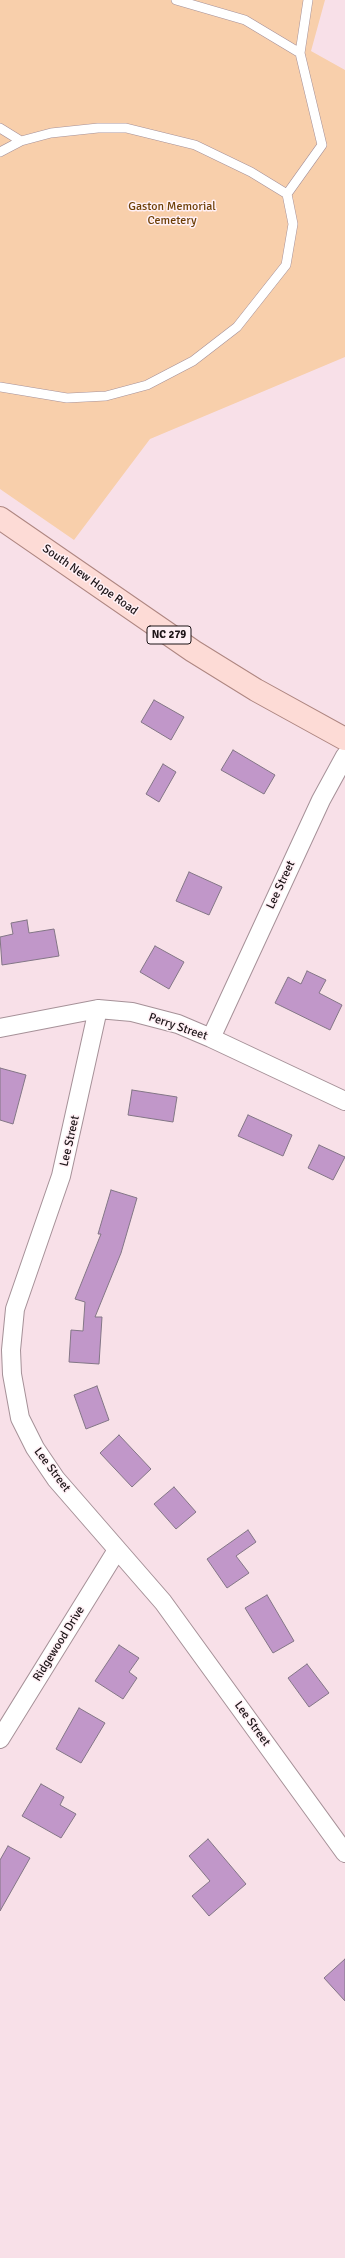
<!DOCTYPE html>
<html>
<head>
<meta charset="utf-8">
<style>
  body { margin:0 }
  canvas { display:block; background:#f8e0e8 }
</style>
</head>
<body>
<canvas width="345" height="2258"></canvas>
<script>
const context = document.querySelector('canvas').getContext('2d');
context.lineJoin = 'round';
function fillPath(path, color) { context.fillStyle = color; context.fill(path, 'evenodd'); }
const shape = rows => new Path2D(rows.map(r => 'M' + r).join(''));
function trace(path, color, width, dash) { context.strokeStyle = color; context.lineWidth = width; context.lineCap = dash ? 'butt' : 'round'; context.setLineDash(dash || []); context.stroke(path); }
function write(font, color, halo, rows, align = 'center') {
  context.font = font + ' Signika,sans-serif'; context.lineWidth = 3; context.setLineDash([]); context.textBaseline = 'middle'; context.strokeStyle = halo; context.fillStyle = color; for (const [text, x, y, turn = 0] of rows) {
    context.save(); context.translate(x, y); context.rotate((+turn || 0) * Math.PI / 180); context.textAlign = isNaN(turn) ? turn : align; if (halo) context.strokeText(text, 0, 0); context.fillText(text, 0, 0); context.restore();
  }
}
const green = shape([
  [0,0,325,0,311,51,345,70,345,357,150,439,74,540,0,489]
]);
const building = shape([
  [154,700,184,717,171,740,141,722,154,700],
  [233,750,275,775,264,794,221,770,233,750],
  [163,764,176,772,159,802,146,794,163,764],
  [189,872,222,887,209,915,176,901,189,872],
  [27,920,29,933,54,929,59,956,2,965,0,937,13,934,11,923,27,920],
  [155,946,184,962,169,989,140,972,155,946],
  [307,971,326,980,319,993,342,1005,330,1030,275,1003,288,977,301,984,307,971],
  [0,1068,26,1075,13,1124,0,1120,0,1068],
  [132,1090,177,1097,173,1122,128,1115,132,1090],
  [248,1115,292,1135,283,1156,238,1136,248,1115],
  [319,1145,345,1157,333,1180,308,1168,319,1145],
  [111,1190,137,1198,121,1253,95,1317,102,1317,99,1364,69,1362,71,1330,83,1331,85,1302,75,1299,101,1234,98,1234,111,1190],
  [97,1386,109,1420,86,1429,74,1395,97,1386],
  [119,1435,151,1469,132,1487,100,1453,119,1435],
  [174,1487,196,1512,176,1529,154,1504,174,1487],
  [248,1530,256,1542,236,1556,249,1573,227,1588,207,1559,248,1530],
  [267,1595,294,1641,273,1653,245,1608,267,1595],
  [119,1645,139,1658,129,1672,137,1678,123,1699,95,1681,119,1645],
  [307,1664,329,1693,309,1707,288,1678,307,1664],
  [79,1708,105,1723,81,1763,56,1749,79,1708],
  [41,1784,64,1797,60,1805,76,1814,61,1838,22,1816,41,1784],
  [208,1839,246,1884,209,1916,192,1896,210,1881,189,1856,208,1839],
  [8,1846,30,1858,0,1911,0,1860,8,1846],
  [345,1959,345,2001,324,1978,345,1959]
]);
const service = shape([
  [176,0,245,20,300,53],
  [0,128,21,141,51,133,98,128,126,128,195,145,251,172,287,194],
  [0,152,21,141],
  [0,387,67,398,106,396,147,385,193,361,237,327,286,265,293,224,287,194,322,145,300,53,308,0]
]);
const minor = shape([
  [98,1009,61,1176,15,1309,11,1350,12,1374,20,1418,35,1448,56,1479,163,1602,345,1853],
  [0,1028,98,1009,132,1012,178,1024,211,1038,345,1101],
  [211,1038,321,800,345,756],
  [0,1739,117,1550]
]);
const primary = shape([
  [0,518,193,651,256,690,345,739]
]);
const shields = [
  [169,635,44]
];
const shieldNames = [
  ["NC 279",169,635]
];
const parkNames = [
  ["Gaston Memorial",172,207],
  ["Cemetery",172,221]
];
const streetNames = [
  ["South New Hope Road",90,580,35],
  ["Lee Street",281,885,-65],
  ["Perry Street",178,1027,19],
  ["Lee Street",70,1141,-77],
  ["Lee Street",52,1470,53],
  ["Ridgewood Drive",59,1644,-58],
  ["Lee Street",252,1724,54]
];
fillPath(green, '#f8cfab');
fillPath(building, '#c197c9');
trace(building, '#837686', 1);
trace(service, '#a69198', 10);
trace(minor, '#a69198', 20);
trace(primary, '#ae8681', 24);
trace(service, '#fff', 9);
trace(minor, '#fff', 18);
trace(primary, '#fddbd6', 22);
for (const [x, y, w] of shields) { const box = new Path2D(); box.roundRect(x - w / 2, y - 9, w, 18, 3); context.fillStyle = '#fff0f5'; context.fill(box); trace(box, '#1c1417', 1); }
write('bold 11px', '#1c1417', null, shieldNames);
write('12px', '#6d3f06', '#fff0f5', parkNames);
write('12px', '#1c1417', '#fff0f5', streetNames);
</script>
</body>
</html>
